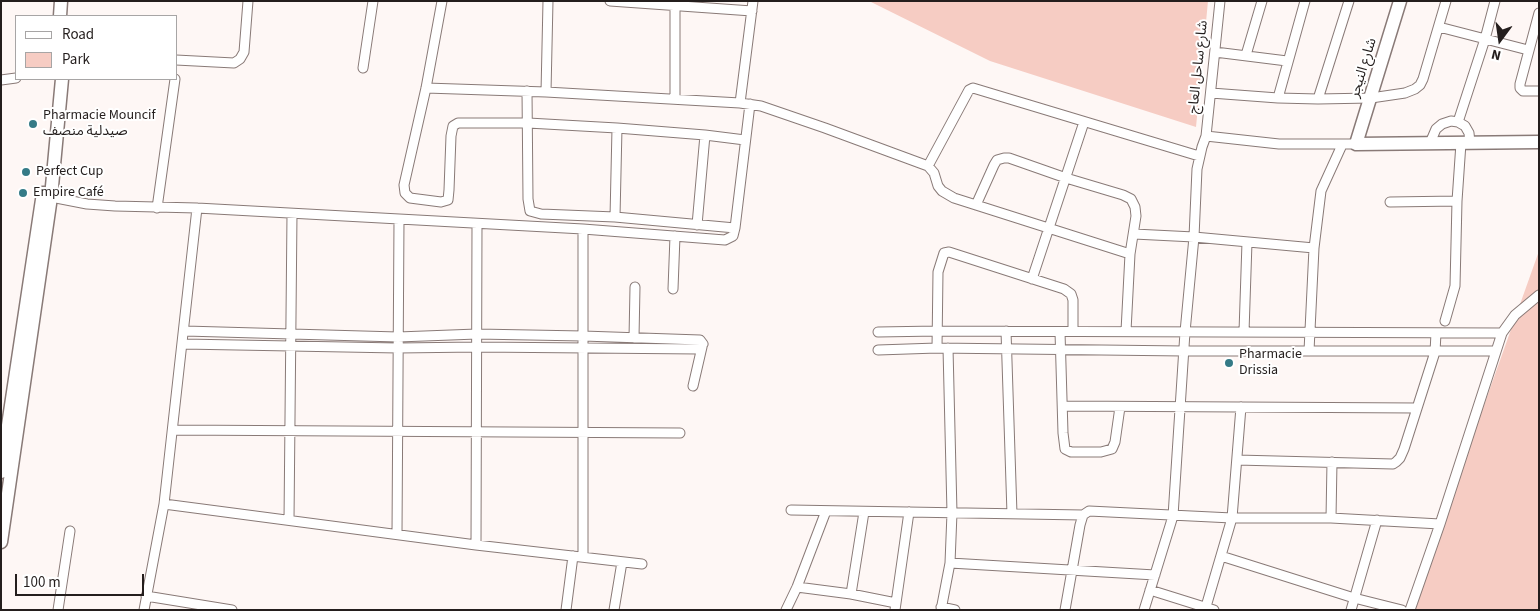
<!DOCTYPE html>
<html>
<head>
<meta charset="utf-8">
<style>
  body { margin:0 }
  #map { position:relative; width:1540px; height:611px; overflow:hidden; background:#fef7f5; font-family:"Source Sans 3",sans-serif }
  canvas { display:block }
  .frame { position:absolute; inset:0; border:2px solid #241e1d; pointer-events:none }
  .legend { position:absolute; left:15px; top:15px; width:162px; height:65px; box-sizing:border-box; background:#fff; border:1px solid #a7a5a5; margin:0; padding:6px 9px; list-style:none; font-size:15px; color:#241e1d }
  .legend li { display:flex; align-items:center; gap:10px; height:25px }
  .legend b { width:25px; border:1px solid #a7a5a5 }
  .north { position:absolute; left:1475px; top:15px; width:50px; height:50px; -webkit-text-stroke:4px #fff; paint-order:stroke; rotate:194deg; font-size:14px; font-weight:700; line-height:20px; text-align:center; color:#241e1d }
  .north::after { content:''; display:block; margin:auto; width:18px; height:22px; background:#241e1d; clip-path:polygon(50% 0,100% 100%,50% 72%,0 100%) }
  .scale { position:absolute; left:15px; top:574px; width:129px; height:22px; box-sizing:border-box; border:2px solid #241e1d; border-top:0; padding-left:6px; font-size:15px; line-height:18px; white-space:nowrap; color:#241e1d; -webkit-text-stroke:4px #fff; paint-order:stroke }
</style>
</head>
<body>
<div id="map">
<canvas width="1540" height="611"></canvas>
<div class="frame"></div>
<ul class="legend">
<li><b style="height:6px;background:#fff"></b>Road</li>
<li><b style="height:14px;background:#f6ccc3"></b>Park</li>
</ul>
<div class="north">N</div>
<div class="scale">100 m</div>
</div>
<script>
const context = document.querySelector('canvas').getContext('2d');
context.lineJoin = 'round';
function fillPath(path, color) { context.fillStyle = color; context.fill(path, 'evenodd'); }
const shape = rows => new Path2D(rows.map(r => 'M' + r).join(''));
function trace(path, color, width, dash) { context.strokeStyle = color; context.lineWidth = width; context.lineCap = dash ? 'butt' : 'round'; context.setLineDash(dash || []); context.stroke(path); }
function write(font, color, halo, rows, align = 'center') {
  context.font = font + ' "Source Sans 3","Noto Sans Arabic",sans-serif'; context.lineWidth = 4; context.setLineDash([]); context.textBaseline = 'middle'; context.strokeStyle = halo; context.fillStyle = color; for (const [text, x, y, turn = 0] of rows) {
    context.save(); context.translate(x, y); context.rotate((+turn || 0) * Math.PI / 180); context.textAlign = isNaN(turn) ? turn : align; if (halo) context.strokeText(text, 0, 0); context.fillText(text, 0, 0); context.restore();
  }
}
const green = shape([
  [869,1,1208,1,1196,127,990,61],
  [1539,251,1539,610,1411,610]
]);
const street = shape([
  [442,1,426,88,404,185,405,193,410,198,441,202,448,200,449,190,451,136,453,126,458,123,528,123,617,128,705,135,745,140],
  [610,1,752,11],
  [1539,13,1520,84,1520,88,1523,91,1539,91],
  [1439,27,1528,50],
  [1215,52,1287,61],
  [1246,55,1262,1],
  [176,60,234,63,240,59,244,52,248,1],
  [363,68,373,1],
  [1,80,16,78],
  [426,88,546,92,740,103,761,106,825,128,928,166,934,173,938,186,942,191,954,198,1130,254],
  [527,91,528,199,530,211,541,214,615,217,735,228],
  [546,92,548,1],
  [1211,93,1278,98,1318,99,1371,98,1405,93,1415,89,1420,85,1423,79,1446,1],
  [1278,98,1305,1],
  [675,99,675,5],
  [1318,99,1349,1],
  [740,103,753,1],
  [1458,122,1485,39,1495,1],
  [1206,136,1279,144,1356,144],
  [1430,143,1436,129,1442,124,1451,121,1458,122,1465,126,1469,133,1470,143],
  [928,166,969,90,973,88,1199,156],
  [51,197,87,204,115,206,197,208,583,229,725,240,733,236,735,228,750,104],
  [1390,202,1457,201],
  [976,205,994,165,997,160,1004,158,1009,158,1066,178,1123,195,1131,199,1135,207,1136,216,1130,254,1126,331],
  [157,208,175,79],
  [615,217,617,128],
  [697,225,705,135],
  [1134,234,1194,237,1314,248],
  [1032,279,1084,122],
  [673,289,675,236],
  [1445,321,1455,286,1457,201,1461,143],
  [1006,331,1012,514],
  [878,332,937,331,1502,333],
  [1060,332,1063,433,1065,449,1071,452,1101,452,1112,449,1115,442,1120,407],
  [1244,332,1247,242],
  [634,338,635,287],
  [183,344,398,348,477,347,699,349,703,344,700,340,583,336,477,334,398,337,185,331],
  [937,348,938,272,944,253,949,252,1064,289,1071,294,1073,300,1073,331],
  [878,350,937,348,1184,351,1496,351],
  [1309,351,1314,248,1321,191,1342,145],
  [693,386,702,347],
  [1063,406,1417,408],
  [173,430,680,433],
  [1237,460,1393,464,1396,462,1400,458,1404,449,1435,352,1436,333],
  [164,504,476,545,642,564],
  [791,510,1083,515],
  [1331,518,1332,462],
  [289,520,292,214],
  [397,534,399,220],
  [476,545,477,224],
  [1221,556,1354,598,1402,610],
  [583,557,583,229],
  [950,563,1155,575],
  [797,587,851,594,896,603],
  [1150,590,1214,610],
  [851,594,864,512],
  [146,596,232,610],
  [941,607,955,610],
  [58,610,70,531],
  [144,610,164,504,197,208],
  [566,610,573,556],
  [614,610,622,562],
  [786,610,797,587,826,511],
  [895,610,909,512],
  [941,610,950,563,952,513,948,348],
  [1065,610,1080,525,1083,515,1089,511,1232,518,1331,518,1440,524],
  [1144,610,1173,516,1185,332,1194,237,1197,169,1202,147,1206,136,1220,1],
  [1205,610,1232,518,1241,407],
  [1351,610,1377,520],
  [1410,610,1440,524,1502,333,1515,315,1539,295]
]);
const secondary = shape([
  [1400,1,1356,144,1539,142],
  [60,16,61,1],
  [1,472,43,193],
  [1,542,51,197,62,79]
]);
const markers = [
  [33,124,5,"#357b87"],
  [26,172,5,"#357b87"],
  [23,193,5,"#357b87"],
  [1229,363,5,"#357b87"]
];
const streetNames = [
  ["شارع ساحل العاج",1199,67,-84],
  ["شارع النيجر",1364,68,-73]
];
const poiNames = [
  ["Pharmacie Mouncif",43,116],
  ["صيدلية منصف",43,132],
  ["Perfect Cup",36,172],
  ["Empire Café",33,193],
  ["Pharmacie",1239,355],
  ["Drissia",1239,371]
];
fillPath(green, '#f6ccc3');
trace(street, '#897a77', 11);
trace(secondary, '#897a77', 15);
trace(street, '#fff', 9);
trace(secondary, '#fff', 12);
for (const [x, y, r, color] of markers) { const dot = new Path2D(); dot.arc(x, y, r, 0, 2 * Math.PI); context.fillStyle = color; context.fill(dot); trace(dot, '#fff', 2); }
write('14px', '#241e1d', '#fff', streetNames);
write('14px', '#241e1d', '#fff', poiNames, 'left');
</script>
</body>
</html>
